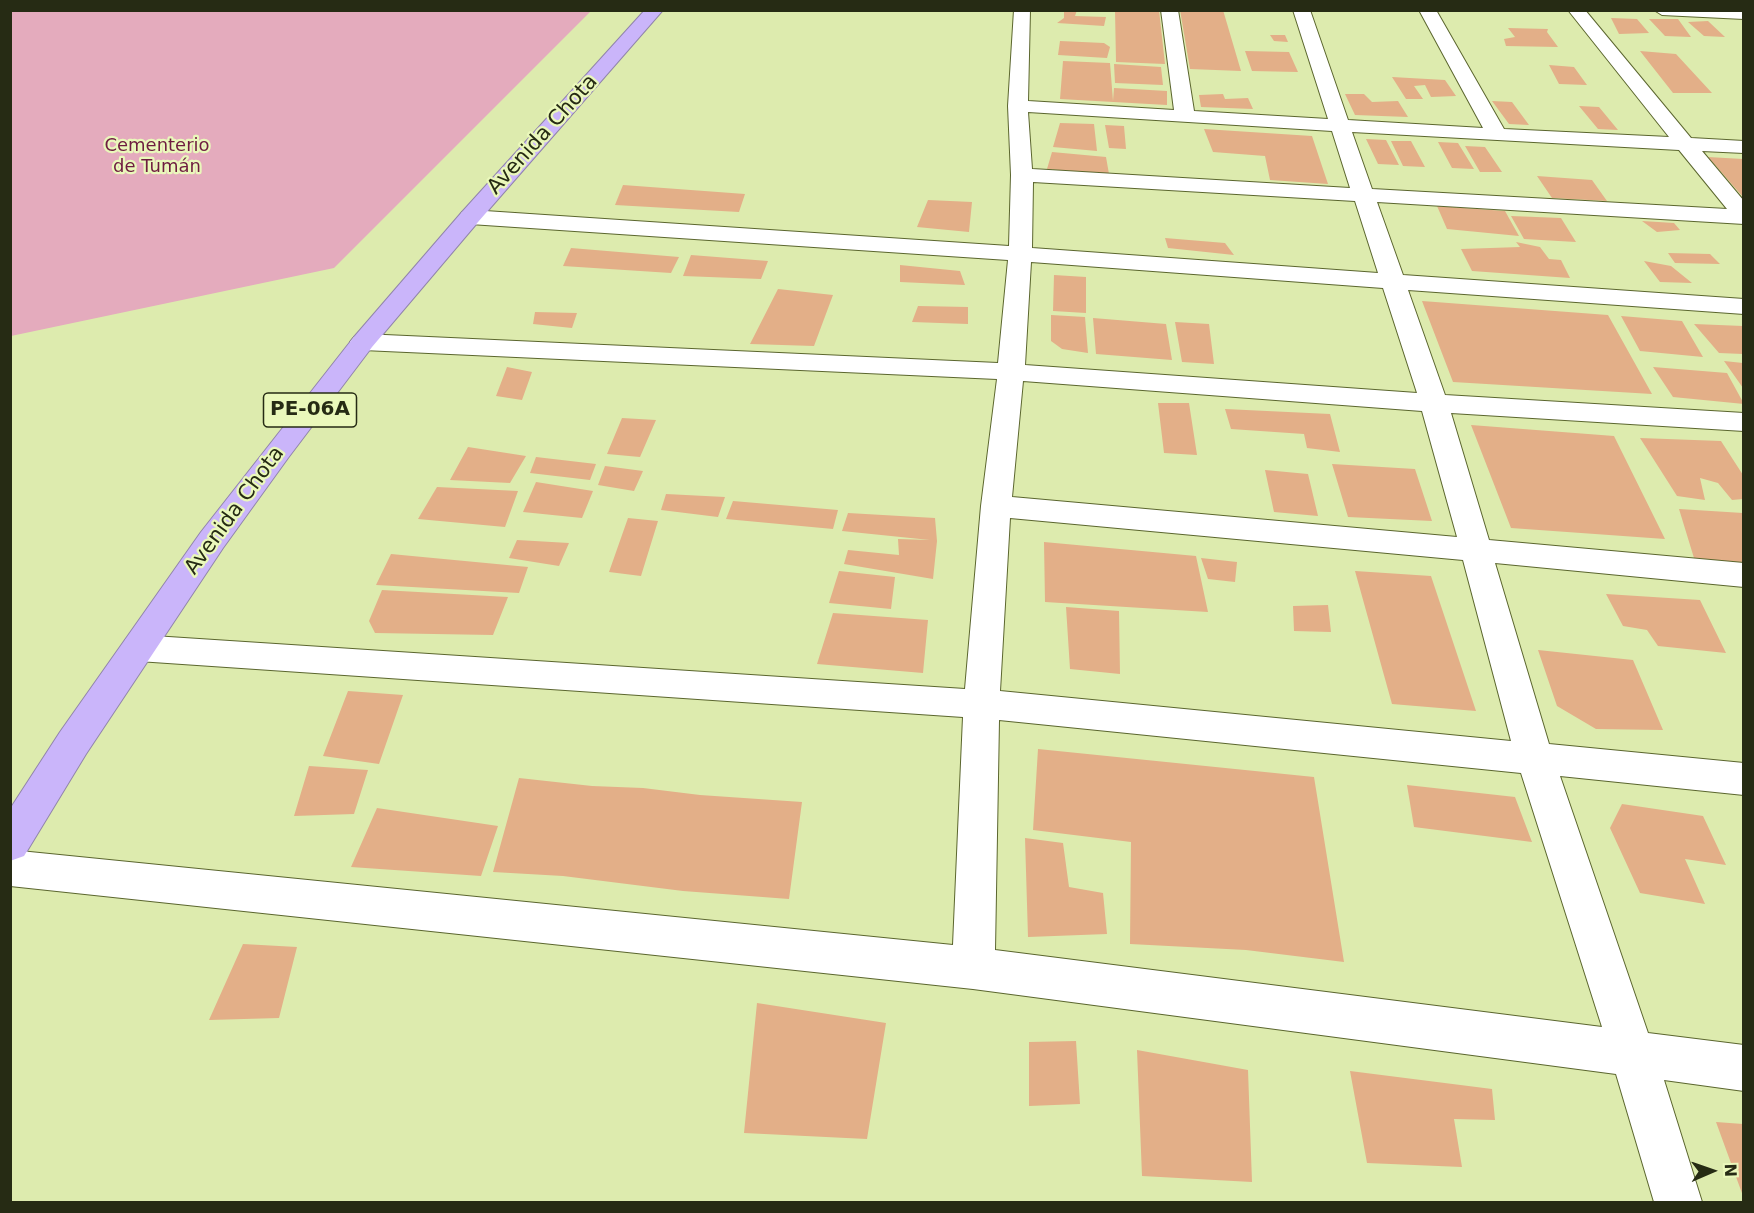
<!DOCTYPE html>
<html>
<head>
<meta charset="utf-8">
<style>
  body { margin:0 }
  #map { position:relative; width:1754px; height:1213px; overflow:hidden; background:#ddebae; font-family:"DejaVu Sans",sans-serif }
  canvas { display:block }
  .frame { position:absolute; inset:0; border:12px solid #262b14; pointer-events:none }
  .north { position:absolute; left:1682px; top:1141px; width:60px; height:60px; -webkit-text-stroke:4px #eaf8bb; paint-order:stroke; rotate:88deg; font-size:16px; font-weight:700; line-height:24px; text-align:center; color:#262b14 }
  .north::after { content:''; display:block; margin:auto; width:21px; height:27px; background:#262b14; clip-path:polygon(50% 0,100% 100%,50% 72%,0 100%) }
</style>
</head>
<body>
<div id="map">
<canvas width="1754" height="1213"></canvas>
<div class="frame"></div>
<div class="north">N</div>
</div>
<script>
const context = document.querySelector('canvas').getContext('2d');
context.lineJoin = 'round';
function fillPath(path, color) { context.fillStyle = color; context.fill(path, 'evenodd'); }
const shape = rows => new Path2D(rows.map(r => 'M' + r).join(''));
function trace(path, color, width, dash) { context.strokeStyle = color; context.lineWidth = width; context.lineCap = dash ? 'butt' : 'round'; context.setLineDash(dash || []); context.stroke(path); }
function write(font, color, halo, rows, align = 'center') {
  context.font = font + ' "DejaVu Sans",sans-serif'; context.lineWidth = 4.5; context.setLineDash([]); context.textBaseline = 'middle'; context.strokeStyle = halo; context.fillStyle = color; for (const [text, x, y, turn = 0] of rows) {
    context.save(); context.translate(x, y); context.rotate((+turn || 0) * Math.PI / 180); context.textAlign = isNaN(turn) ? turn : align; if (halo) context.strokeText(text, 0, 0); context.fillText(text, 0, 0); context.restore();
  }
}
const green = shape([
  [10,11,11,10,591,11,334,268,11,336]
]);
const building = shape([
  [1064,10,1077,10,1075,16,1106,17,1104,26,1057,23,1064,18],
  [1115,10,1159,10,1165,64,1116,62],
  [1180,10,1223,10,1241,71,1190,69],
  [1611,18,1637,19,1649,33,1619,34],
  [1649,19,1678,19,1691,37,1665,36],
  [1708,21,1725,37,1704,36,1688,22],
  [1508,28,1548,29,1547,32,1558,47,1506,46,1504,39,1515,37],
  [1270,35,1285,35,1288,42,1274,41],
  [1060,41,1104,43,1110,47,1107,58,1058,55],
  [1245,51,1289,52,1298,72,1252,71],
  [1640,51,1676,54,1712,93,1673,93],
  [1063,61,1110,63,1113,101,1114,88,1167,91,1167,105,1060,99],
  [1114,64,1161,67,1163,85,1115,83],
  [1549,65,1574,67,1587,85,1559,84],
  [1392,77,1445,80,1456,96,1431,97,1425,85,1414,86,1423,99,1406,99],
  [1223,94,1225,99,1248,98,1253,109,1201,107,1199,95],
  [1345,94,1364,94,1372,102,1398,101,1408,117,1355,115],
  [1492,101,1512,102,1529,125,1509,124],
  [1579,106,1599,107,1618,130,1598,129],
  [1060,123,1094,124,1097,151,1053,147],
  [1105,125,1124,126,1126,149,1109,148],
  [1204,129,1312,136,1328,184,1270,180,1265,156,1213,152],
  [1366,139,1386,140,1399,165,1378,164],
  [1391,141,1411,141,1425,167,1403,166],
  [1438,142,1458,143,1474,169,1452,168],
  [1465,146,1485,147,1502,172,1480,172],
  [1052,152,1106,157,1109,174,1047,169],
  [1708,157,1743,159,1743,197],
  [1537,176,1592,180,1607,201,1552,198],
  [623,185,745,194,739,212,615,205],
  [928,200,972,202,969,232,917,227],
  [1437,206,1505,211,1519,236,1447,229],
  [1511,216,1561,218,1576,242,1524,239],
  [1642,221,1674,223,1680,230,1657,232],
  [1165,238,1225,243,1234,255,1168,248],
  [1516,242,1540,247,1549,259,1561,260,1570,278,1472,271,1461,249,1520,247],
  [571,248,679,257,671,273,563,266],
  [1668,253,1710,254,1720,264,1675,263],
  [691,255,768,261,761,279,683,276],
  [1644,261,1671,266,1692,283,1660,282],
  [900,265,960,271,965,285,900,282],
  [1054,275,1086,277,1086,313,1053,311],
  [778,289,833,295,814,346,750,344],
  [1422,301,1608,315,1652,394,1453,382],
  [918,306,968,307,968,324,912,322],
  [535,312,577,313,572,328,533,324],
  [1051,315,1085,317,1088,353,1062,349,1051,341],
  [1621,316,1682,321,1703,357,1640,351],
  [1093,318,1166,324,1172,360,1096,354],
  [1175,322,1209,324,1214,364,1182,362],
  [1694,324,1743,326,1743,354,1719,353],
  [1724,361,1743,363,1743,388],
  [507,367,532,372,522,400,496,396],
  [1653,367,1727,373,1744,404,1673,397],
  [1158,403,1189,403,1197,455,1164,453],
  [1225,409,1330,414,1340,452,1307,448,1304,434,1231,429],
  [622,418,656,420,640,457,607,454],
  [1471,425,1614,436,1665,539,1511,528],
  [1640,438,1721,441,1743,475,1743,499,1732,500,1718,483,1700,478,1705,500,1677,496],
  [468,447,526,456,510,483,450,480],
  [536,457,596,464,590,480,530,473],
  [1332,464,1415,469,1432,521,1348,517],
  [605,466,643,471,634,491,598,485],
  [1265,470,1308,474,1318,516,1274,512],
  [536,482,593,491,582,518,523,512],
  [437,487,518,491,505,527,418,519],
  [666,494,725,497,718,517,661,510],
  [733,501,838,510,833,529,726,519],
  [1679,509,1743,513,1743,563,1694,558],
  [848,513,935,518,937,541,933,579,844,564,848,550,899,555,898,539,930,540,842,531],
  [628,518,658,521,641,576,609,572],
  [517,540,569,543,559,566,509,558],
  [1044,542,1196,556,1208,612,1045,602],
  [391,554,528,567,519,593,376,585],
  [1201,558,1237,562,1235,582,1208,579],
  [839,571,895,577,891,609,829,603],
  [1355,571,1431,576,1476,711,1392,704],
  [382,590,508,597,493,635,375,633,369,621],
  [1606,594,1700,600,1726,653,1658,646,1647,630,1623,626],
  [1328,605,1331,632,1294,631,1293,606],
  [1066,607,1119,611,1120,674,1070,669],
  [833,613,928,620,923,673,817,664],
  [1538,650,1633,660,1663,730,1596,729,1557,706],
  [348,691,403,695,379,764,323,756],
  [1038,749,1314,777,1344,962,1246,950,1130,944,1131,842,1033,830],
  [309,766,368,770,354,814,294,816],
  [519,778,592,786,643,788,700,795,802,802,789,899,683,891,563,876,493,872],
  [1407,785,1515,797,1532,842,1414,827],
  [1622,804,1703,816,1726,865,1685,859,1705,904,1640,893,1610,828],
  [377,808,498,826,481,876,351,867],
  [1025,838,1063,843,1069,887,1103,893,1107,934,1028,937],
  [243,944,297,947,279,1018,209,1020],
  [757,1003,886,1023,867,1139,744,1133],
  [1076,1041,1080,1104,1029,1106,1029,1042],
  [1137,1050,1248,1070,1252,1182,1142,1176],
  [1350,1071,1492,1089,1495,1120,1454,1119,1462,1167,1367,1163],
  [1716,1122,1743,1124,1743,1196]
]);
const minor = shape([
  [1014,10,1030,10,1028,101,1174,110,1161,10,1178,10,1194,111,1328,119,1293,10,1310,10,1348,120,1483,128,1419,10,1436,10,1504,129,1669,137,1568,10,1585,10,1691,138,1744,141,1744,153,1702,151,1744,201,1744,224,1377,202,1403,275,1744,299,1744,314,1408,290,1445,395,1744,413,1744,431,1451,413,1489,540,1744,563,1744,587,1495,563,1549,744,1744,763,1744,795,1560,776,1648,1033,1744,1045,1744,1091,1664,1080,1702,1202,1654,1202,1616,1074,973,989,10,886,10,850,953,945,963,717,138,661,126,657,121,648,126,639,138,635,965,689,981,506,997,379,363,350,354,347,350,342,354,337,363,334,998,363,1008,260,470,224,462,222,459,217,462,212,470,210,1009,246,1011,175,1008,106,1014,10],
  [1028,112,1332,131,1350,188,1032,169,1028,112],
  [1352,132,1679,150,1727,209,1372,189,1352,132],
  [1033,182,1355,201,1378,273,1032,248,1033,182],
  [1031,262,1383,288,1417,393,1025,365,1031,262],
  [1023,381,1422,411,1457,537,1012,497,1023,381],
  [1010,518,1463,560,1511,741,1000,691,1010,518],
  [999,720,1521,773,1602,1027,995,950,999,720],
  [1654,10,1744,10,1744,19,1662,15,1654,10]
]);
const highway = shape([
  [645,10,663,10,478,222,372,347,288,458,223,548,86,754,24,856,10,861,10,809,60,732,201,532,354,337,462,212,645,10]
]);
const farParknames = [
  ["Cementerio",157,146],
  ["de Tumán",157,167]
];
const shields = [
  [310,410,93]
];
const shieldNames = [
  ["PE-06A",310,410]
];
const streetNames = [
  ["Avenida Chota",543,135,-48],
  ["Avenida Chota",235,511,-54]
];
fillPath(green, '#e4abbd');
fillPath(building, '#e3af88');
trace(minor, '#5b662e', 2);
trace(highway, '#9185aa', 2);
fillPath(minor, '#fff');
fillPath(highway, '#cab5fa');
write('18px', '#6e1c40', '#eaf8bb', farParknames);
for (const [x, y, w] of shields) { const box = new Path2D(); box.roundRect(x - w / 2, y - 17, w, 34, 4.5); context.fillStyle = '#eaf8bb'; context.fill(box); trace(box, '#262b14', 1.5); }
write('bold 20px', '#262b14', null, shieldNames);
write('21px', '#262b14', '#eaf8bb', streetNames);
</script>
</body>
</html>
